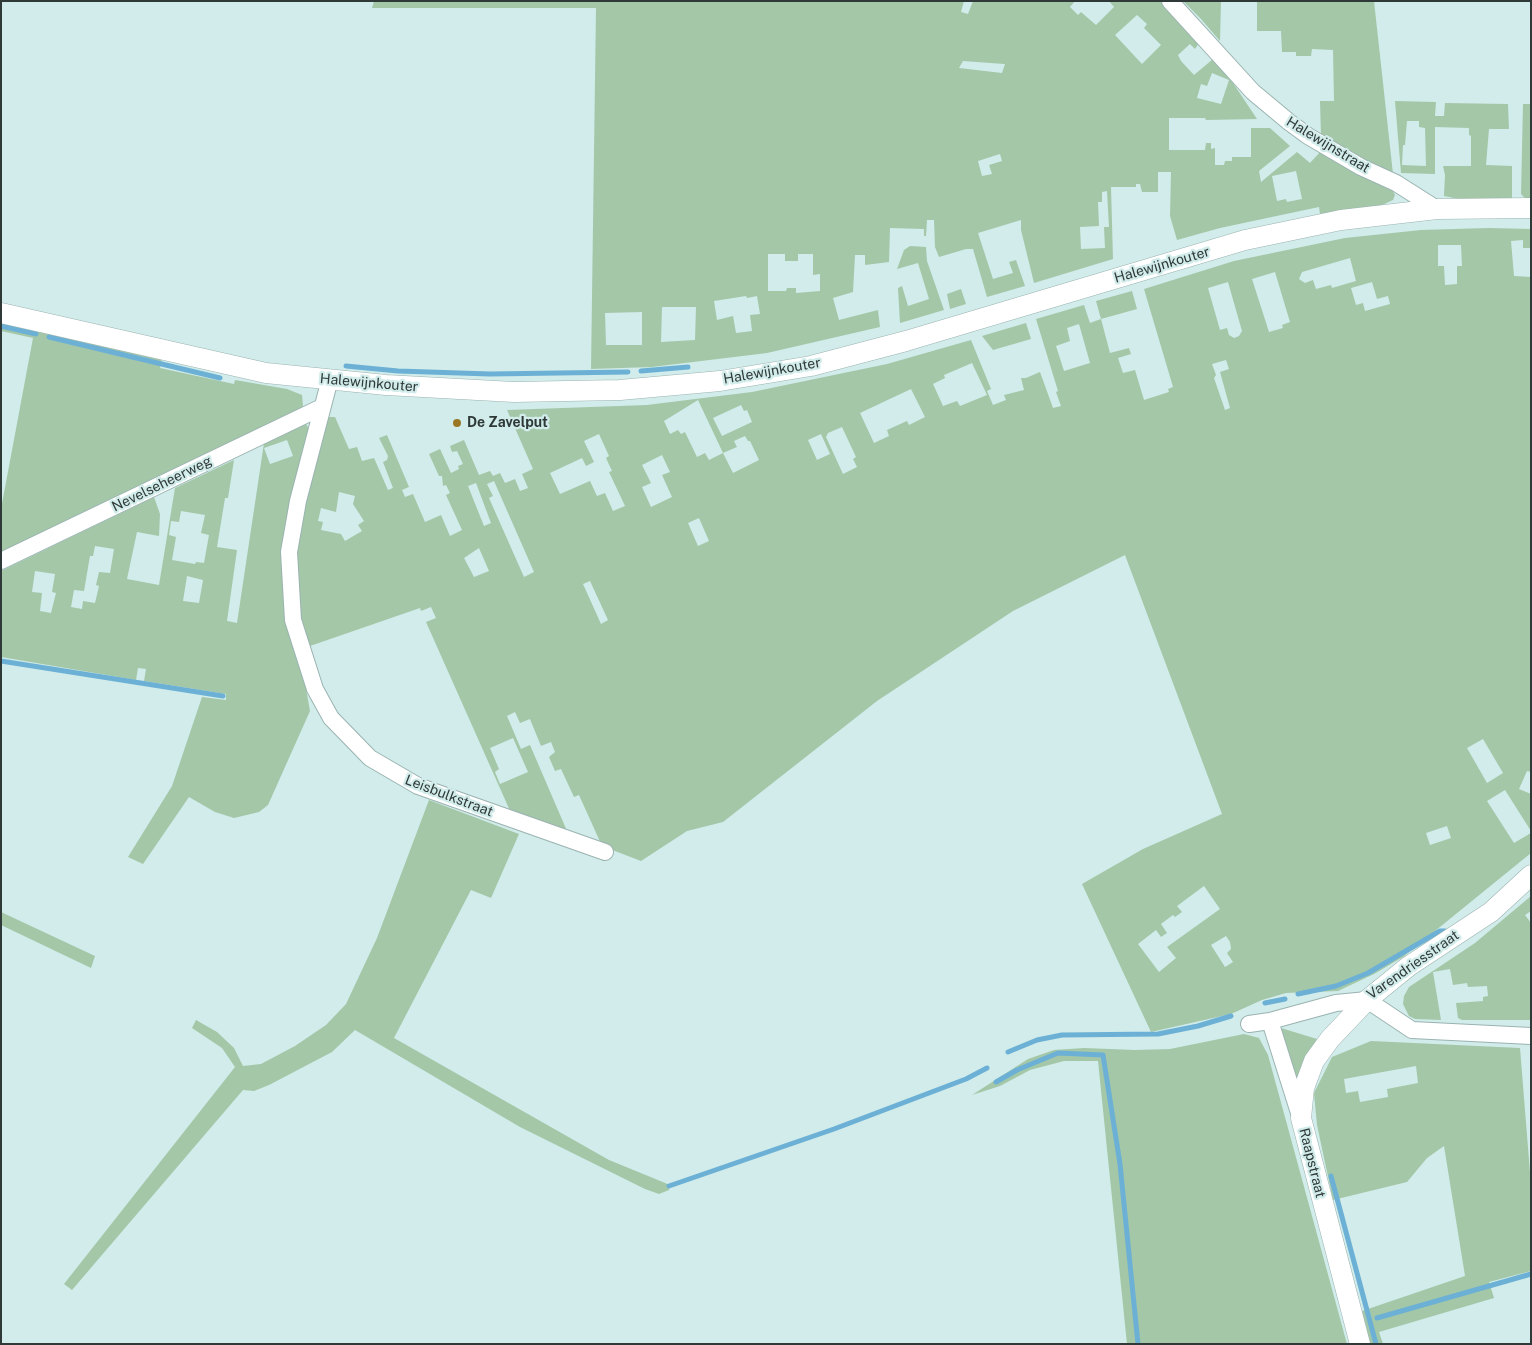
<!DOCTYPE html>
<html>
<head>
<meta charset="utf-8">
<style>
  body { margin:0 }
  #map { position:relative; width:1532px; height:1345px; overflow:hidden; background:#d1ecea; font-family:"Public Sans",sans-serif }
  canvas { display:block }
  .frame { position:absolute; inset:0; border:2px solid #2f3938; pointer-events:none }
</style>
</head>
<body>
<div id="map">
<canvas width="1532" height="1345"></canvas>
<div class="frame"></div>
</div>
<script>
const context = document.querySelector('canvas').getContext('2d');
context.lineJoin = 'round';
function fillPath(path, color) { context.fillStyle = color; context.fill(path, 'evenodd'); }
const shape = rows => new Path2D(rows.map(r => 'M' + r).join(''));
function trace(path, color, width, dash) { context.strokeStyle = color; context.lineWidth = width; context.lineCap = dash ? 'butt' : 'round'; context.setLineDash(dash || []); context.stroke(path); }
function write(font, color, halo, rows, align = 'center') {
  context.font = font + ' "Public Sans",sans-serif'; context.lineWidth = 4.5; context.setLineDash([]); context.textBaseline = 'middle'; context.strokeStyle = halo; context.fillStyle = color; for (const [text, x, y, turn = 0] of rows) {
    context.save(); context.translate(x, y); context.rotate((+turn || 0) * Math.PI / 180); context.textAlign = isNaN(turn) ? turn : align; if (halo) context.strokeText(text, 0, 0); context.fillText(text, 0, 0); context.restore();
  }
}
const green = shape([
  [374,1,964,1,961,12,968,14,973,1,1075,1,1070,7,1078,15,1081,12,1096,25,1114,7,1109,1,1162,1,1199,43,1195,49,1190,44,1178,55,1181,61,1194,75,1213,59,1233,83,1257,119,1206,120,1205,118,1169,118,1169,150,1205,150,1206,143,1211,143,1211,149,1215,148,1215,165,1224,165,1225,161,1232,161,1232,157,1251,157,1251,128,1270,128,1290,146,1259,171,1261,182,1297,152,1310,163,1321,151,1392,189,1395,195,1393,200,1380,206,1320,214,1319,207,1220,228,1177,240,1170,216,1171,172,1158,172,1158,192,1142,192,1140,184,1136,184,1136,187,1111,187,1113,259,1034,283,1021,230,1021,220,978,233,993,279,1013,273,1009,262,1016,260,1025,286,987,297,973,249,966,249,939,257,935,247,934,220,927,220,926,236,924,236,924,229,890,228,889,262,865,265,865,255,855,255,853,292,833,298,839,320,878,310,880,327,767,353,652,367,591,369,596,8,372,8],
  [1137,15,1147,24,1144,28,1161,45,1142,64,1115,35],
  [963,61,1004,64,1005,64,1002,73,959,68],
  [1212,73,1229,80,1221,104,1197,98,1201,84,1207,86],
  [1000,154,1002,161,989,165,992,174,982,176,978,161],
  [1296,171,1302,199,1287,202,1286,199,1277,201,1272,176],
  [1107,191,1109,227,1104,227,1105,248,1081,249,1080,227,1099,226,1098,202,1102,202,1102,192],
  [768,254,785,254,785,261,798,261,798,254,813,254,813,275,820,274,820,291,796,293,796,288,787,288,786,291,768,291],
  [746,296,747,298,757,296,760,314,750,315,752,331,736,333,733,316,717,320,714,301],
  [662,307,696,307,695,340,661,342],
  [642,312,642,345,606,345,605,313],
  [1183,1,1221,1,1220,41,1201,19],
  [1257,1,1374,1,1393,174,1321,136,1320,101,1334,101,1333,50,1312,49,1311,56,1296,56,1296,52,1282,52,1281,31,1257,31],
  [1395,101,1436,102,1435,116,1444,116,1445,103,1508,104,1509,129,1489,129,1486,165,1512,166,1512,200,1469,201,1444,196,1445,175,1443,166,1471,166,1471,136,1469,135,1469,128,1435,127,1435,174,1401,173],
  [1407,121,1419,121,1419,127,1425,128,1426,166,1402,165,1403,145,1405,145],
  [1523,104,1531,104,1531,199,1526,199,1521,194],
  [1489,228,1531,229,1531,248,1523,248,1523,240,1511,241,1514,276,1531,277,1531,772,1527,771,1519,789,1531,794,1531,831,1505,790,1487,801,1514,843,1531,833,1531,853,1403,957,1374,974,1338,991,1286,993,1262,1000,1231,1014,1151,1032,1082,884,1143,849,1222,814,1125,555,1013,611,877,701,723,822,687,831,641,861,602,846,579,795,574,797,561,769,555,771,549,757,555,752,551,742,541,746,530,719,520,723,515,712,507,716,521,749,530,745,567,831,511,813,426,622,436,618,431,607,421,611,420,608,310,646,300,615,296,576,298,537,306,495,327,417,335,417,349,449,357,447,362,461,374,458,388,490,393,488,383,462,387,460,388,456,379,438,387,435,409,487,402,490,405,497,413,494,425,522,441,515,450,536,462,530,446,495,450,493,446,485,443,486,442,476,439,476,429,454,440,449,451,473,459,469,458,466,463,464,457,451,452,452,450,446,464,440,479,475,490,471,493,476,500,473,505,483,515,479,520,491,528,488,522,474,533,469,507,410,647,405,752,392,887,364,971,340,991,389,987,391,993,405,1006,400,1004,395,1024,390,1021,378,1026,378,1040,372,1053,408,1061,406,1056,392,1058,391,1036,319,1084,305,1090,323,1101,319,1096,301,1132,291,1137,309,1101,319,1110,353,1129,348,1131,354,1118,358,1123,373,1135,370,1144,400,1169,392,1168,389,1173,387,1144,289,1234,261,1345,238,1421,230],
  [1438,245,1461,245,1462,266,1457,266,1457,284,1445,285,1444,266,1438,266],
  [1350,258,1356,281,1332,288,1331,285,1316,289,1313,280,1305,283,1299,279,1302,272],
  [1275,272,1290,322,1282,325,1283,328,1269,332,1252,279],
  [1228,282,1242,331,1239,336,1234,338,1229,335,1227,328,1220,330,1208,288],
  [1372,282,1377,299,1388,296,1390,304,1365,311,1363,303,1356,305,1351,288],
  [1079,324,1090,363,1064,371,1056,346,1070,341,1067,328],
  [1226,360,1229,369,1220,372,1230,408,1225,410,1214,378,1216,375,1212,364],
  [972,363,987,395,960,406,957,401,943,406,933,384,945,378,944,375],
  [911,389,925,417,909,425,907,421,887,430,889,436,874,443,860,413],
  [698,400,723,453,709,460,705,453,697,457,685,432,681,434,678,430,670,434,664,421],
  [741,405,744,411,747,410,752,422,722,436,713,418],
  [842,427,856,457,853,459,857,467,843,474,826,437,828,433],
  [599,434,609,456,606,458,612,471,609,472,625,506,613,511,605,493,597,496,590,481,560,494,550,473,582,458,586,466,594,462,584,441],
  [821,434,830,454,817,460,808,440],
  [745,436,748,441,750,441,759,460,733,473,723,453,737,447,734,441],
  [662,455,670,472,662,475,672,497,651,507,642,487,651,483,642,465],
  [494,481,534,572,524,577,489,498,493,496,487,484],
  [476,483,491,523,484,526,468,486],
  [339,492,355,496,353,504,364,521,358,525,362,531,345,541,341,534,321,530,323,522,318,521,321,508,336,512],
  [699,518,709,541,698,546,688,523],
  [479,548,489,571,474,577,464,558],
  [590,581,608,620,601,624,583,584],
  [513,738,528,772,500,784,495,772,499,769,490,748],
  [1483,739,1503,773,1487,783,1467,748],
  [1447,826,1451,838,1430,845,1426,833],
  [1204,886,1220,909,1167,947,1176,958,1159,972,1138,944,1156,930,1161,937,1167,933,1161,924,1173,915,1175,917,1182,912,1177,906],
  [1226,936,1230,942,1231,949,1227,953,1233,962,1225,967,1211,945],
  [910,246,926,247,927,261,944,310,900,323,898,288,902,286,908,306,929,299,918,263,897,269,904,250],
  [961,289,966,304,950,309,947,294],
  [1,321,162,358,160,368,234,384,235,380,287,389,302,395,303,406,296,413,1,555,1,509,33,338,1,331],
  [1026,323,1031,339,993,350,982,336],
  [306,424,310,431,289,514,305,683,310,711,268,805,259,812,234,818,215,812,189,797,143,864,128,857,172,786,202,697,226,700,226,694,144,681,146,669,138,668,136,680,1,657,1,571,154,497,160,514,159,536,137,532,127,579,159,585,175,488,234,460,228,498,225,498,217,547,237,550,227,621,237,623,264,443],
  [287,440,293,456,270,464,264,448],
  [181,511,205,515,201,533,209,535,204,563,196,562,195,564,172,560,176,537,169,535,171,521,179,522],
  [95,546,114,549,110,573,99,572,96,585,99,586,95,603,83,601,82,609,71,607,74,590,84,591,90,556,93,556],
  [35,571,55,574,52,592,56,593,51,613,40,611,42,593,32,592],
  [187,576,203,580,199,603,183,601],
  [429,800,519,834,491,898,471,890,394,1038,609,1160,670,1185,669,1190,659,1194,645,1189,520,1127,355,1030,332,1052,269,1085,254,1091,243,1090,72,1290,64,1284,235,1067,222,1048,192,1028,196,1020,217,1032,234,1048,243,1066,261,1064,295,1046,326,1025,346,1004,377,938],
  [1531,896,1531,911,1525,915,1531,923,1531,1020,1462,1020,1458,1018,1456,1003,1483,1001,1483,997,1488,996,1487,986,1468,987,1467,983,1453,985,1450,969,1433,972,1441,1020,1415,1019,1409,1016,1403,1004,1404,996,1409,987,1475,943],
  [1,912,95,956,91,968,1,925],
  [1281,1028,1317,1039,1295,1083],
  [1244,1034,1259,1038,1268,1055,1347,1344,1127,1344,1098,1061,1064,1061,1030,1070,1000,1086,972,1095,1028,1059,1054,1050,1084,1048,1135,1050,1170,1049],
  [1371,1041,1520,1048,1531,1185,1531,1271,1489,1282,1494,1298,1379,1332,1383,1344,1370,1344,1362,1311,1465,1276,1444,1146,1427,1158,1407,1182,1333,1200,1317,1125,1314,1093,1332,1057],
  [1416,1066,1418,1083,1387,1089,1388,1097,1360,1102,1358,1091,1346,1093,1344,1079]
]);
const stream = shape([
  [1,326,36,334],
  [49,337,220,378],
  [346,366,398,371,490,374,628,372],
  [641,371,688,367],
  [1,661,223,696],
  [1298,994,1336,986,1368,973,1440,931,1445,931],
  [1265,1003,1285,999],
  [1008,1052,1037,1040,1062,1035,1158,1034,1198,1026,1231,1016],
  [996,1082,1017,1070,1058,1053,1103,1055,1120,1164,1138,1344],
  [1331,1176,1376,1344],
  [669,1186,834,1129,966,1079,987,1068],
  [1377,1318,1531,1274]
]);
const minor = shape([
  [1170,1,1253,92,1289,122,1308,136,1361,167,1396,183,1437,209],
  [330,379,298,501,289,552,293,620,315,689,331,718,370,758,418,786,605,852],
  [1,561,322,407],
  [1270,1021,1300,1116],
  [1249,1024,1270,1021,1336,1003,1367,1000,1412,1030,1531,1036]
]);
const tertiary = shape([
  [1,313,266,373,386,385,514,392,620,390,720,381,811,366,906,341,1245,240,1341,220,1437,209,1531,208],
  [1360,1344,1301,1118,1304,1088,1314,1061,1330,1039,1367,1000,1409,966,1491,912,1531,875]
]);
const markers = [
  [457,423,5,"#9a7722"]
];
const streetNames = [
  ["Halewijnstraat",1328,145,31],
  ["Halewijnkouter",1162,265,-16],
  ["Halewijnkouter",772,371,-10],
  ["Halewijnkouter",369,383,5],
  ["Nevelseheerweg",162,484,-26],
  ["Leisbulkstraat",449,796,21],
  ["Varendriesstraat",1413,965,-35],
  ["Raapstraat",1312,1163,76]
];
const poiNames = [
  ["De Zavelput",467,423]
];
fillPath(green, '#a4c7a8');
trace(stream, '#6cb1d5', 5);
trace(minor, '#9ab3b1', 18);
trace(tertiary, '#9ab3b1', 21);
trace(minor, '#fff', 16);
trace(tertiary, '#fff', 20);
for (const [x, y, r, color] of markers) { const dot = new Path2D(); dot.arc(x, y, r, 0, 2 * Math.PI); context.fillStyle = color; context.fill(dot); trace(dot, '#d1ecea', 2); }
write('14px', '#2f3938', '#d1ecea', streetNames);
write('bold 14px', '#2f3938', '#d1ecea', poiNames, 'left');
</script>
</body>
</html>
